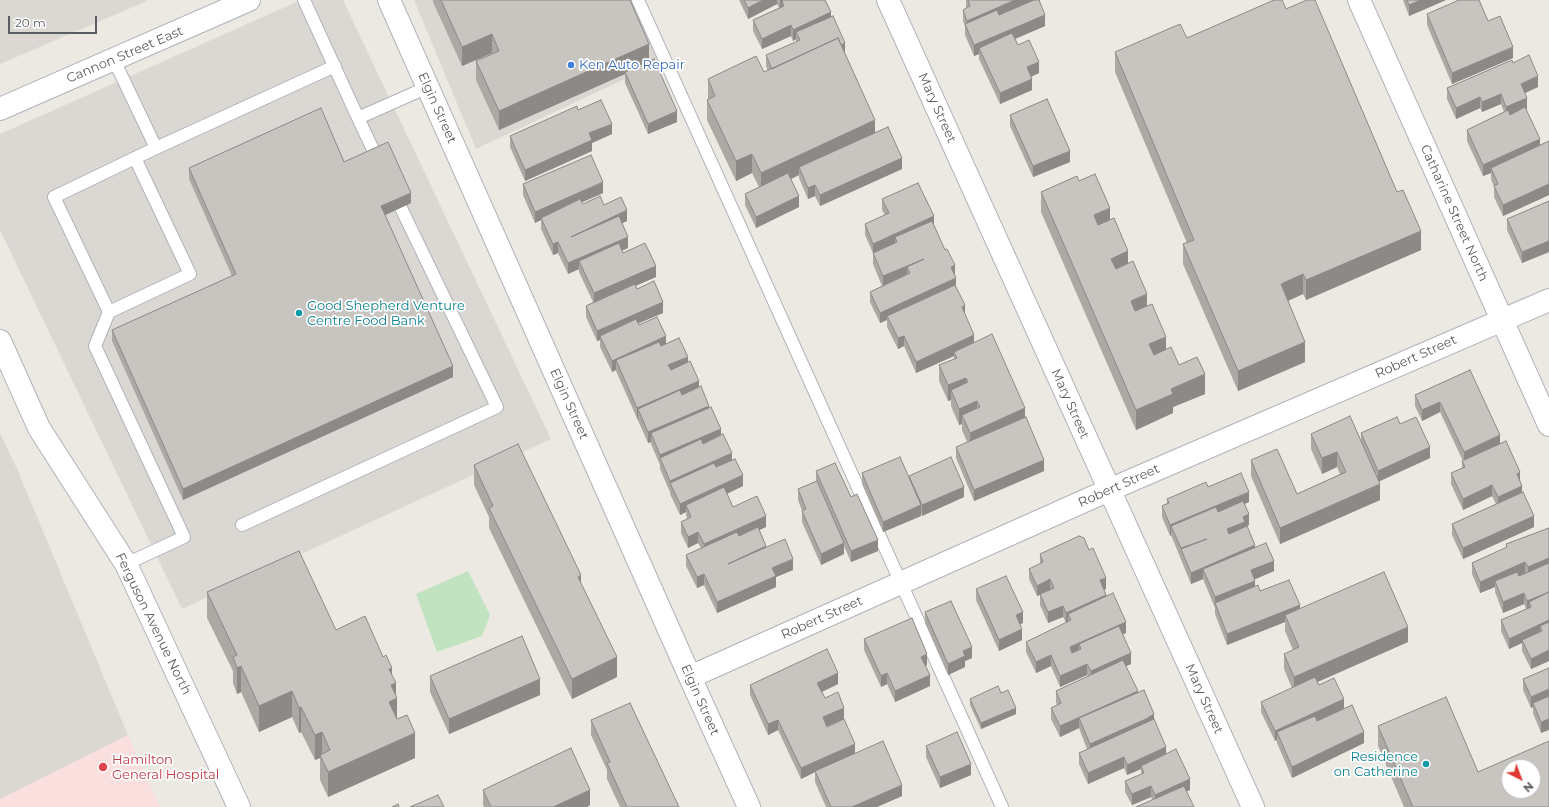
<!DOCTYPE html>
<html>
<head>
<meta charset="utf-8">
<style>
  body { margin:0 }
  #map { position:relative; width:1549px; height:807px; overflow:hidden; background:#ece9e2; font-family:Montserrat,sans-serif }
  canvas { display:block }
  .north { position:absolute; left:1501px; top:759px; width:40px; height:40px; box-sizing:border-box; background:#fff; border:1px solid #bdbfc0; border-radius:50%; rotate:138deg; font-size:11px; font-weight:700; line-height:16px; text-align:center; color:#5a5e62 }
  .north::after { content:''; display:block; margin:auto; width:14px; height:18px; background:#e03a34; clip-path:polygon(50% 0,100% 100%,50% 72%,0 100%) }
  .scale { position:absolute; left:8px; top:16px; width:89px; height:18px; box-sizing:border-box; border:2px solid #5a5e62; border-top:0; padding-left:5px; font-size:12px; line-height:14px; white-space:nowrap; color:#5a5e62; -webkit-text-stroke:3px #fff; paint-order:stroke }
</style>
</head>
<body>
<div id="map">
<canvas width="1549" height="807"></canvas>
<div class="north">N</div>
<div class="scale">20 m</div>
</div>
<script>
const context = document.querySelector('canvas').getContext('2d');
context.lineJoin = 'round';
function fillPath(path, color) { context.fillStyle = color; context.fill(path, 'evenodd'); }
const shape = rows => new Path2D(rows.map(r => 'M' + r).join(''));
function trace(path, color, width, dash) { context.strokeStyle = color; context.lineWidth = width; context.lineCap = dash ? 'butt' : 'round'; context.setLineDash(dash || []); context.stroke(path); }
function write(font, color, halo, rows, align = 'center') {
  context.font = font + ' Montserrat,sans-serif'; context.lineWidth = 3.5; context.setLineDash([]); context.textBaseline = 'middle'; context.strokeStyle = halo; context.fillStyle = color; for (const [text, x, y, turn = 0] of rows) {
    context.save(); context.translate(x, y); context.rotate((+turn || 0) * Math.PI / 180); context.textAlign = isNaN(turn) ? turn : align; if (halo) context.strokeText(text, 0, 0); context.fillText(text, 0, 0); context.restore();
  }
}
const industrial = shape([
  [0,0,147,0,147,1,0,64],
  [301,0,343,0,551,439,182,609,0,230,0,134],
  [414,0,632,0,659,63,476,149],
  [0,433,18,471,128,735,0,799]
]);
const medical = shape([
  [128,735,160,807,0,807,0,799]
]);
const green = shape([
  [468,571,490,615,482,636,437,652,416,594]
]);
const service = shape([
  [304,0,358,118,428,87],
  [638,0,1002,807],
  [114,60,156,148],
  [358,118,377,158],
  [135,158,190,274,109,312,54,197,135,158,156,148,335,66],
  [109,312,95,346,184,537,126,564],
  [242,525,497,407,401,208]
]);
const minor = shape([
  [389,0,690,677,749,807],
  [888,0,1253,807],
  [1359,0,1549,425],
  [0,341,39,428,126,564,239,807],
  [690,677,1109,490,1549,300]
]);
const secondary = shape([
  [0,109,249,0]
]);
const wall = shape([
  [433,0,630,0,649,61,677,122,648,134,625,83,625,74,499,130,476,80,476,61,492,54,492,53,462,66,433,2],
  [739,0,825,0,831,18,875,133,902,169,820,206,815,196,808,199,799,178,799,175,791,179,799,207,756,228,745,205,745,194,759,187,752,173,736,181,707,120,707,100,708,100,708,79,764,72,768,71,766,66,766,55,796,42,796,39,793,41,791,36,762,49,753,31,753,20,779,8,777,4,748,19],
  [966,0,1040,0,1039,0,1045,26,1015,39,1018,45,1039,73,1031,77,1032,90,1000,104,979,59,979,54,974,56,965,35,965,26,963,21,963,10,966,8],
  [1403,0,1446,0,1409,16],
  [1286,9,1421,250,1306,300,1303,294,1288,301,1305,362,1238,391,1183,264,1183,244,1187,243,1115,72,1115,52,1187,38],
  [1427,14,1488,21,1513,58,1452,84,1427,25],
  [1513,63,1538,87,1525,93,1527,109,1526,109,1540,145,1549,141,1549,195,1503,216,1494,197,1494,187,1491,179,1491,173,1483,176,1467,141,1467,130,1504,112,1501,104,1482,112,1480,108,1456,119,1447,99,1447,88],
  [578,110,612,134,592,143,592,151,525,181,510,147,510,136],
  [1010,115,1070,162,1033,177,1010,126],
  [344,162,411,203,385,215,453,377,183,500,112,341,112,330,232,276,189,179,189,168],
  [1079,181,1110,220,1166,350,1179,365,1205,394,1173,407,1173,413,1136,430,1041,212,1041,192],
  [523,184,603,193,582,202,583,204,604,205,627,221,622,223,628,248,622,250,623,253,656,277,635,286,637,289,663,313,639,323,639,325,666,344,688,363,709,408,721,436,743,486,727,494,733,507,766,527,759,530,766,547,793,570,776,577,776,587,717,613,704,585,697,588,686,566,686,555,701,548,698,543,688,548,681,533,681,522,687,519,686,515,686,512,680,515,670,494,670,492,660,469,660,465,651,444,651,442,648,443,616,371,616,370,612,372,600,347,600,340,597,341,586,317,586,306,593,302,579,272,579,269,568,274,558,253,553,255,541,229,541,220,535,223,523,195],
  [882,199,934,225,955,275,956,286,974,342,1025,418,1044,471,974,501,956,458,956,447,967,442,962,430,962,424,959,425,951,406,951,400,948,401,939,381,939,365,954,359,954,356,916,373,904,346,898,349,887,327,887,320,880,323,870,302,870,292,882,286,873,264,873,253,865,235,865,224,885,215,882,210],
  [1549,202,1549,252,1522,263,1507,230,1507,219],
  [1470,370,1500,444,1520,481,1522,492,1534,527,1463,559,1452,535,1452,524,1496,504,1492,496,1463,510,1451,484,1451,473,1462,468,1462,461,1463,461,1440,412,1422,421,1415,406,1415,395],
  [1400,424,1430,458,1379,481,1380,500,1280,544,1251,476,1251,460,1297,494,1340,474,1337,467,1322,474,1311,449,1311,434,1361,440,1361,433],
  [474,465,581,584,617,677,572,699,489,528,489,517,474,485],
  [816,471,851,497,878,551,851,562,844,546,844,554,821,565,802,522,802,511,798,500,798,489,816,481],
  [862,473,909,478,909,476,964,497,922,516,921,513,921,516,883,532,862,484],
  [1208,487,1249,502,1245,504,1249,525,1245,527,1255,547,1274,571,1255,579,1255,587,1260,591,1300,608,1408,642,1318,682,1319,685,1344,709,1364,743,1292,778,1277,743,1277,740,1275,741,1261,712,1261,702,1292,688,1284,669,1284,654,1293,650,1285,631,1285,622,1227,645,1215,614,1215,608,1203,579,1191,584,1171,535,1170,536,1162,517,1162,506,1167,503,1167,499],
  [1549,528,1549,661,1531,669,1522,651,1522,643,1509,649,1501,631,1501,620,1526,609,1524,604,1503,613,1495,592,1495,587,1480,593,1472,574,1472,563,1506,548,1506,544],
  [1089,550,1106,589,1104,590,1106,597,1126,633,1123,634,1131,664,1126,666,1138,693,1154,720,1166,754,1190,790,1152,800,1151,797,1132,805,1125,792,1125,781,1141,774,1141,769,1127,775,1124,768,1088,784,1079,764,1079,753,1087,749,1079,728,1060,737,1051,719,1051,708,1057,705,1056,702,1056,691,1088,676,1087,675,1060,687,1051,666,1036,673,1026,652,1026,642,1066,623,1063,617,1048,623,1040,605,1040,595,1037,596,1029,579,1029,569,1040,564,1040,554],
  [976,589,1023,623,1020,624,1022,640,999,651,976,600],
  [207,592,336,630,383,657,392,675,396,696,397,718,415,758,328,797,320,780,320,758,315,760,301,732,299,733,292,717,259,732,241,692,237,694,233,683,233,671,207,618],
  [925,612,972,658,965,661,965,667,948,675,925,623],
  [864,639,927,665,926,666,930,686,895,702,887,684,881,687,864,650],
  [1549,668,1541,733,1533,713,1533,707,1531,708,1523,690,1523,679],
  [430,676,540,695,449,734,430,692],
  [838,684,822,692,825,698,844,719,827,726,855,754,902,796,877,807,826,807,815,782,815,772,801,779,778,730,768,735,750,695,750,685],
  [1001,693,1016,714,981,729,970,705,970,699],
  [591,720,679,807,620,807,607,779,607,770,591,735],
  [1378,726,1478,772,1549,807,1404,807,1378,746],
  [926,746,971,775,940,788,926,757],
  [483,790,590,805,587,807,484,807,483,805]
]);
const shadedWall = shape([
  [763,0,777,0,777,4,748,19,748,8],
  [780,0,802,0,784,6,782,1,782,10,780,11],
  [1015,0,1040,0,968,31,967,30,967,21],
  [1421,0,1446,0,1409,16,1409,5],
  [831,12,831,23,796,32,796,39,793,41,793,30],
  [1045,15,1045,26,982,53,979,48,979,54,974,56,974,45],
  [791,25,791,36,762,49,762,39],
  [492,34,492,53,462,66,462,47],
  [845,43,845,54,774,86,774,75],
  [649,44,649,63,625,72,625,74,499,130,499,111],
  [1513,47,1513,58,1452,84,1452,73],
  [1039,62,1039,73,1027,78,1027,67],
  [1538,76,1538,87,1521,95,1521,84],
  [1032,79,1032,90,1000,104,1000,93],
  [1501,94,1501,104,1482,112,1482,102],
  [1480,97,1480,108,1456,119,1456,108],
  [1527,98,1527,109,1506,118,1506,107],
  [677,111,677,122,648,134,648,124],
  [875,120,875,140,799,167,799,175,761,193,761,173],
  [612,124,612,134,592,143,592,151,525,181,525,170,589,133],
  [1540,139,1540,150,1491,168,1491,173,1483,176,1483,165],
  [1070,151,1070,162,1033,177,1033,166],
  [752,154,752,173,736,181,736,161],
  [902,158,902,169,820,206,820,195],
  [603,182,603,193,542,220,541,218,541,220,535,223,535,212],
  [1549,184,1549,195,1503,216,1503,205],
  [815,185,815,196,808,199,808,188],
  [411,193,411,203,381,217,381,206],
  [799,196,799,207,756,228,756,217],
  [1110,208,1110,228,1094,235,1094,215],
  [627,210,627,221,571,247,571,237],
  [934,216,934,227,897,242,895,237,895,245,873,255,873,244],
  [1421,231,1421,250,1306,300,1306,280],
  [628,237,628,248,582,268,579,261,579,269,568,274,568,263],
  [1549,241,1549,252,1522,263,1522,252],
  [558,242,558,253,553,255,553,244],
  [1128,251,1128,271,1111,278,1111,259],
  [924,259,910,273,907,267,907,277,883,287,883,276],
  [955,265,955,276,951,267],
  [656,266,656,277,594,304,594,293],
  [1303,274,1303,294,1281,304,1281,284],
  [956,278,956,289,887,316,887,320,880,323,880,313],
  [1147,294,1147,313,1131,321,1131,301],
  [663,302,663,313,601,339,600,336,600,340,597,341,597,331],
  [965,305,965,316,962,307],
  [974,335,974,346,954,352,954,356,916,373,916,362],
  [666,336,666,346,616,360,616,370,612,372,612,361],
  [904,336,904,346,898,349,898,338],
  [1166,337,1166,356,1149,363,1149,344],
  [1305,342,1305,362,1238,391,1238,371],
  [688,357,688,368,668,376,668,365],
  [453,366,453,377,183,500,183,489],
  [1205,374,1205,394,1173,407,1173,413,1136,430,1136,410,1171,389],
  [966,378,966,393,951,390,951,400,948,401,948,385],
  [699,381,699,392,638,409,638,419,637,419,637,408],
  [977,401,977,417,962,415,962,424,959,425,959,409],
  [1440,402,1440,412,1422,421,1422,410],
  [709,406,709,417,651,433,651,442,648,443,648,432],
  [1025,408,1025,424,970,448,970,433],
  [721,429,721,440,660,458,660,455],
  [1500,435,1500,446,1464,463,1464,452],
  [1430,447,1430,458,1378,482,1378,471],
  [1337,452,1337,467,1322,474,1322,458],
  [732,453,732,464,670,483,670,481],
  [1044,460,1044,471,974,501,974,490],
  [1520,472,1520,483,1517,474],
  [743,475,743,486,689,511,686,505,686,512,680,515,680,504],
  [1380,484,1380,500,1280,544,1280,528],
  [1492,485,1492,496,1463,510,1463,499],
  [1522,486,1522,497,1498,507,1498,497],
  [964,487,964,497,922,516,922,505],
  [1249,492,1249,502,1175,534,1171,526,1171,535,1170,536,1170,525],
  [921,505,921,516,883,532,883,522],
  [1249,514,1249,525,1245,527,1245,533,1227,540,1227,529,1243,517],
  [766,516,766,527,704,555,704,544],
  [1534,516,1534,527,1463,559,1463,548],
  [698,532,698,543,688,548,688,537],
  [1207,539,1181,549,1181,559,1181,548],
  [878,540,878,551,851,562,851,551],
  [844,543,844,554,821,565,821,554],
  [1255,545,1255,556,1203,569,1203,579,1191,584,1191,573],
  [766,546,766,557,728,564],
  [1549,558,1549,569,1528,578,1528,567],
  [793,559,793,570,776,577,776,587,717,613,717,602,772,568],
  [1274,561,1274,571,1251,581,1251,570],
  [1525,562,1525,573,1497,586,1495,581,1495,587,1480,593,1480,582],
  [704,574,704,585,697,588,697,577],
  [581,575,581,595,578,577],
  [1106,578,1106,589,1100,591,1100,580],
  [1050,579,1050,590,1037,596,1037,586],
  [1255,581,1255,592,1215,603,1215,608,1215,597],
  [1549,592,1531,607,1529,602,1529,611,1527,611,1527,601],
  [1524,593,1524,604,1503,613,1503,602],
  [1106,595,1106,606,1068,614,1068,623,1066,624,1066,613],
  [1300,605,1300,616,1285,615,1285,622,1227,645,1227,634],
  [1063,606,1063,617,1048,623,1048,612],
  [1023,612,1023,623,1016,626,1016,615],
  [1549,620,1549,631,1542,631,1540,626,1540,635,1522,640,1522,643,1509,649,1509,639],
  [1126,622,1126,633,1081,653,1081,649,1079,644,1079,654,1070,658,1070,647],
  [1408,627,1408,642,1294,692,1294,677],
  [1022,629,1022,640,999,651,999,640],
  [972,647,972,658,965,661,965,667,948,675,948,664,963,651],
  [1549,650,1549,661,1531,669,1531,659],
  [1131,653,1131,664,1091,682,1091,671],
  [927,654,927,665,921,668,921,657],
  [1051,655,1051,666,1036,673,1036,662],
  [617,657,617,677,572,699,572,679],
  [1087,664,1087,675,1060,687,1060,676],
  [241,666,241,692,237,694,237,668],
  [392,668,392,685,396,683,396,699,397,698,397,723,389,727,389,669],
  [838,673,838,684,817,694,817,683],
  [887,673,887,684,881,687,881,676],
  [930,675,930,686,895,702,895,691],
  [540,679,540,695,449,734,449,719],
  [1549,689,1549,700,1533,703,1533,707,1531,708,1531,697],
  [292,691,292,717,259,732,259,706],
  [1138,691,1138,701,1079,718,1079,728,1060,737,1060,726],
  [1344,699,1344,710,1280,739,1277,732,1277,740,1275,741,1275,731],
  [301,707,301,732,299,733,299,708],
  [844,708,844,719,823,728,823,717],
  [1016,708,1016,714,981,729,981,723],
  [1154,714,1154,725,1090,755,1090,744],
  [1549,719,1549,730,1541,733,1541,722],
  [778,720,778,730,768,735,768,724],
  [322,732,322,757,320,755,320,758,315,760,315,735],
  [1364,732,1364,743,1292,778,1292,767],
  [415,733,415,758,328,797,328,772],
  [855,744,855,754,815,771,815,772,801,779,801,768],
  [1166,747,1166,758,1141,766,1141,769,1127,775,1127,765],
  [1124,757,1124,768,1088,784,1088,773],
  [971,764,971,775,940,788,940,777],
  [1190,779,1190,790,1155,806,1155,795],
  [902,785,902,796,877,807,852,807],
  [1151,786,1151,797,1132,805,1132,794],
  [590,790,590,805,587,807,553,807]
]);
const building = shape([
  [441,0,630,0,649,44,499,111,476,61,499,51,492,34,462,47,441,0],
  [744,0,763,0,748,8,744,0],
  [783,0,825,0,831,12,793,30,791,25,762,39,753,20,784,6,782,1,783,0],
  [968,0,1015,0,967,21,963,10,970,6,968,0],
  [1034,0,1039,0,1045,15,974,45,965,24,997,10,999,15,1034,0],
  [1274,0,1282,0,1286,9,1307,0,1315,0,1397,192,1403,190,1421,231,1306,280,1303,274,1281,284,1305,342,1238,371,1183,244,1194,240,1115,52,1180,24,1187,38,1274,0],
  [1407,0,1421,0,1409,5,1407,0],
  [1459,0,1479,0,1488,21,1500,16,1513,47,1452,73,1427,14,1459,0],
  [833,16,845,43,841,45,838,38,772,69,766,55,800,40,796,32,833,16],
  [1012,33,1018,45,1029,40,1039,62,1027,67,1032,79,1000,93,979,48,1012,33],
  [838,38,875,120,761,173,752,154,736,161,707,100,715,96,708,79,756,56,764,72,838,38],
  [1529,55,1538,76,1521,84,1527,98,1506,107,1501,94,1482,102,1480,97,1456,108,1447,88,1512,60,1513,63,1529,55],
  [654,59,677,111,648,124,625,72,654,59],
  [1047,99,1070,151,1033,166,1010,115,1047,99],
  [601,100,612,124,589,133,592,140,525,170,510,136,577,106,578,110,601,100],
  [1525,107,1540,139,1483,165,1467,130,1508,110,1510,115,1525,107],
  [321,108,344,162,388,142,411,193,381,206,453,366,183,489,112,330,236,274,189,168,321,108],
  [888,127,902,158,820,195,815,185,808,188,799,167,888,127],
  [1549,141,1549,184,1503,205,1494,186,1498,184,1491,168,1549,141],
  [591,155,603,182,535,212,523,184,591,155],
  [788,173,799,196,756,217,745,194,788,173],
  [1095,174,1110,208,1094,215,1098,225,1114,218,1128,251,1111,259,1116,269,1133,261,1147,294,1131,301,1135,311,1152,304,1166,337,1149,344,1154,355,1171,347,1179,365,1197,357,1205,374,1171,389,1173,394,1136,410,1041,192,1077,176,1079,181,1095,174],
  [918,183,934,216,873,244,865,224,889,213,882,199,918,183],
  [600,196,604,205,621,197,627,210,571,237,619,216,628,237,568,263,558,242,553,244,541,218,580,199,583,204,600,196],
  [1549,201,1549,241,1522,252,1507,219,1549,201],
  [932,221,945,250,947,249,955,265,951,267,956,278,880,313,870,292,910,273,907,267,924,259,883,276,873,253,897,242,895,237,932,221],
  [619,243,623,253,645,243,656,266,594,293,579,261,619,243],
  [654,281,663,302,597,331,586,306,635,284,637,289,654,281],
  [955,285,965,305,962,307,974,335,916,362,904,336,898,338,887,316,955,285],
  [657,317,666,336,612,361,600,336,636,319,639,325,657,317],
  [992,334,1025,408,970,433,962,415,980,407,977,401,959,409,951,390,968,382,966,378,948,385,939,365,957,358,954,352,992,334],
  [679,338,688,357,668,365,671,370,690,361,699,381,637,408,616,360,659,342,661,346,679,338],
  [1470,370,1500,435,1464,452,1440,402,1422,410,1415,395,1470,370],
  [701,386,709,406,648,432,638,409,680,390,682,395,701,386],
  [711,407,721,429,660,455,651,433,711,407],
  [1350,416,1380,484,1280,528,1251,460,1277,449,1297,494,1346,472,1337,452,1322,458,1311,434,1350,416],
  [1026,417,1044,460,974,490,956,447,1026,417],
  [1397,417,1400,424,1416,417,1430,447,1378,471,1361,433,1397,417],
  [723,434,732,453,670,481,660,458,701,439,703,444,723,434],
  [1506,441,1520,472,1517,474,1522,486,1498,497,1492,485,1463,499,1451,473,1465,467,1462,461,1506,441],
  [518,444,581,575,578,577,617,657,572,679,489,508,493,506,474,465,518,444],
  [900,457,921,505,883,522,862,473,900,457],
  [951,457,964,487,922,505,909,476,951,457],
  [735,459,743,475,680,504,670,483,714,463,716,467,735,459],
  [835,463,851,497,857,494,878,540,851,551,816,471,835,463],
  [1241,473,1249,492,1170,525,1162,506,1169,503,1167,499,1206,482,1208,487,1241,473],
  [817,481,844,543,821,554,802,511,806,509,798,489,817,481],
  [724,487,733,507,757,496,766,516,704,544,698,532,688,537,681,522,691,517,686,505,724,487],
  [1523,492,1534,516,1463,548,1452,524,1523,492],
  [1243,501,1249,514,1243,517,1245,522,1227,529,1229,534,1247,526,1255,545,1191,573,1181,549,1207,539,1181,548,1171,526,1216,507,1218,512,1243,501],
  [758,527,766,546,728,564,785,539,793,559,772,568,776,576,717,602,704,574,697,577,686,555,737,532,739,536,758,527],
  [1549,528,1549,558,1528,567,1525,562,1480,582,1472,563,1507,547,1506,544,1549,528],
  [1079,536,1084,538,1089,550,1093,548,1106,578,1100,580,1106,595,1066,613,1063,606,1048,612,1040,594,1054,588,1050,579,1037,586,1029,569,1043,562,1040,554,1079,536],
  [1266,543,1274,561,1251,570,1255,581,1215,597,1203,569,1266,543],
  [299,551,336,630,365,616,383,657,386,655,392,668,389,669,396,683,391,685,397,698,389,702,397,719,407,715,415,733,328,772,320,755,330,750,322,732,315,735,301,707,299,708,292,691,259,706,241,666,237,668,233,657,237,655,207,592,299,551],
  [1549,563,1549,592,1527,601,1524,593,1503,602,1495,581,1517,572,1519,576,1549,563],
  [1384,572,1408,627,1294,677,1284,654,1299,647,1285,615,1384,572],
  [1006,576,1023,612,1016,615,1022,629,999,640,976,589,1006,576],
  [1289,580,1300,605,1227,634,1215,603,1258,585,1260,591,1289,580],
  [1549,592,1549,620,1509,639,1501,620,1531,607,1529,602,1549,592],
  [1113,593,1126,622,1070,647,1072,653,1081,649,1079,644,1119,626,1131,653,1091,671,1087,664,1060,676,1051,655,1036,662,1026,642,1071,620,1068,614,1113,593],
  [951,601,972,647,963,651,965,656,948,664,925,612,951,601],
  [912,618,927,654,921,657,930,675,895,691,887,673,881,676,864,639,912,618],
  [1549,622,1549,650,1531,659,1522,640,1542,631,1540,626,1549,622],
  [522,636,540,679,449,719,430,676,522,636],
  [827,649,838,673,817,683,825,698,838,692,844,708,823,717,827,727,844,719,855,744,801,768,778,720,768,724,750,685,827,649],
  [1123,660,1138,691,1060,726,1051,708,1061,703,1056,691,1123,660],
  [1549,668,1549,689,1531,697,1523,679,1549,668],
  [1315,677,1319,685,1334,678,1344,699,1275,731,1261,702,1315,677],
  [998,686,1001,693,1008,690,1016,708,981,723,970,699,998,686],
  [1144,690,1154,714,1146,719,1090,744,1079,718,1144,690],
  [1549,696,1549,719,1541,722,1533,703,1549,696],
  [1446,697,1478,772,1549,741,1549,807,1413,807,1378,726,1446,697],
  [1509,767,1533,767,1533,791,1509,791,1509,767],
  [630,703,679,807,627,807,607,763,610,762,591,720,630,703],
  [1352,705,1364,732,1292,767,1277,732,1315,716,1317,721,1352,705],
  [1154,719,1166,747,1127,765,1124,757,1088,773,1079,753,1154,719],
  [957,732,971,764,940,777,926,746,957,732],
  [883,741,902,785,852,807,831,807,815,771,883,741],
  [571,748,590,790,553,807,491,807,483,790,571,748],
  [1176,749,1190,779,1155,795,1151,786,1132,794,1125,781,1144,773,1141,766,1176,749],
  [1184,786,1194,807,1136,807,1184,786],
  [438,795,444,807,410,807,438,795],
  [398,804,399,807,392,807,398,804]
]);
const markers = [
  [571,65,4,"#3f7fe0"],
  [299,313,4,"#0f9aa8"],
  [1426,764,4,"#0f9aa8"],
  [103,767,5,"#e0444e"]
];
const streetNames = [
  ["Cannon Street East",125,55,-23],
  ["Elgin Street",437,108,66],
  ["Mary Street",937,108,66],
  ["Catharine Street North",1454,213,66],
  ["Robert Street",1416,357,-24],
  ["Elgin Street",569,404,66],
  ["Mary Street",1070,404,66],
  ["Robert Street",1119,486,-24],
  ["Robert Street",822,618,-24],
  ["Ferguson Avenue North",153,624,64],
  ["Mary Street",1204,699,66],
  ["Elgin Street",700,700,66]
];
const shopNames = [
  ["Ken Auto Repair",579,65]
];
const cultureNames = [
  ["Good Shepherd Venture",307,306],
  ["Centre Food Bank",307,321],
  ["Residence",1418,757,"right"],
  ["on Catherine",1418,772,"right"]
];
const healthNames = [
  ["Hamilton",112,760],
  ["General Hospital",112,775]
];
fillPath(industrial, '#dbd8d4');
fillPath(medical, '#f9dfde');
fillPath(green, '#c1e3bf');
trace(service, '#afb3b7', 14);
trace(minor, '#afb3b7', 24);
trace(secondary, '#aeb2b7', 24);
trace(service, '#fff', 12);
trace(minor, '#fff', 22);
trace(secondary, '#fff', 22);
fillPath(wall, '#aca9a4');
fillPath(shadedWall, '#8c8986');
fillPath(building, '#c8c4bf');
trace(building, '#8c8986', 1);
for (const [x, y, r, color] of markers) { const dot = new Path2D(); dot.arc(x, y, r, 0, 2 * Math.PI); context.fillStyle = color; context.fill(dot); trace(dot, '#fff', 1.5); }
write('13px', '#5a5e62', '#fff', streetNames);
write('13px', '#366cbe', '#fff', shopNames, 'left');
write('13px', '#0d838f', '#fff', cultureNames, 'left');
write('13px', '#be3a42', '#fff', healthNames, 'left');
</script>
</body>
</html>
